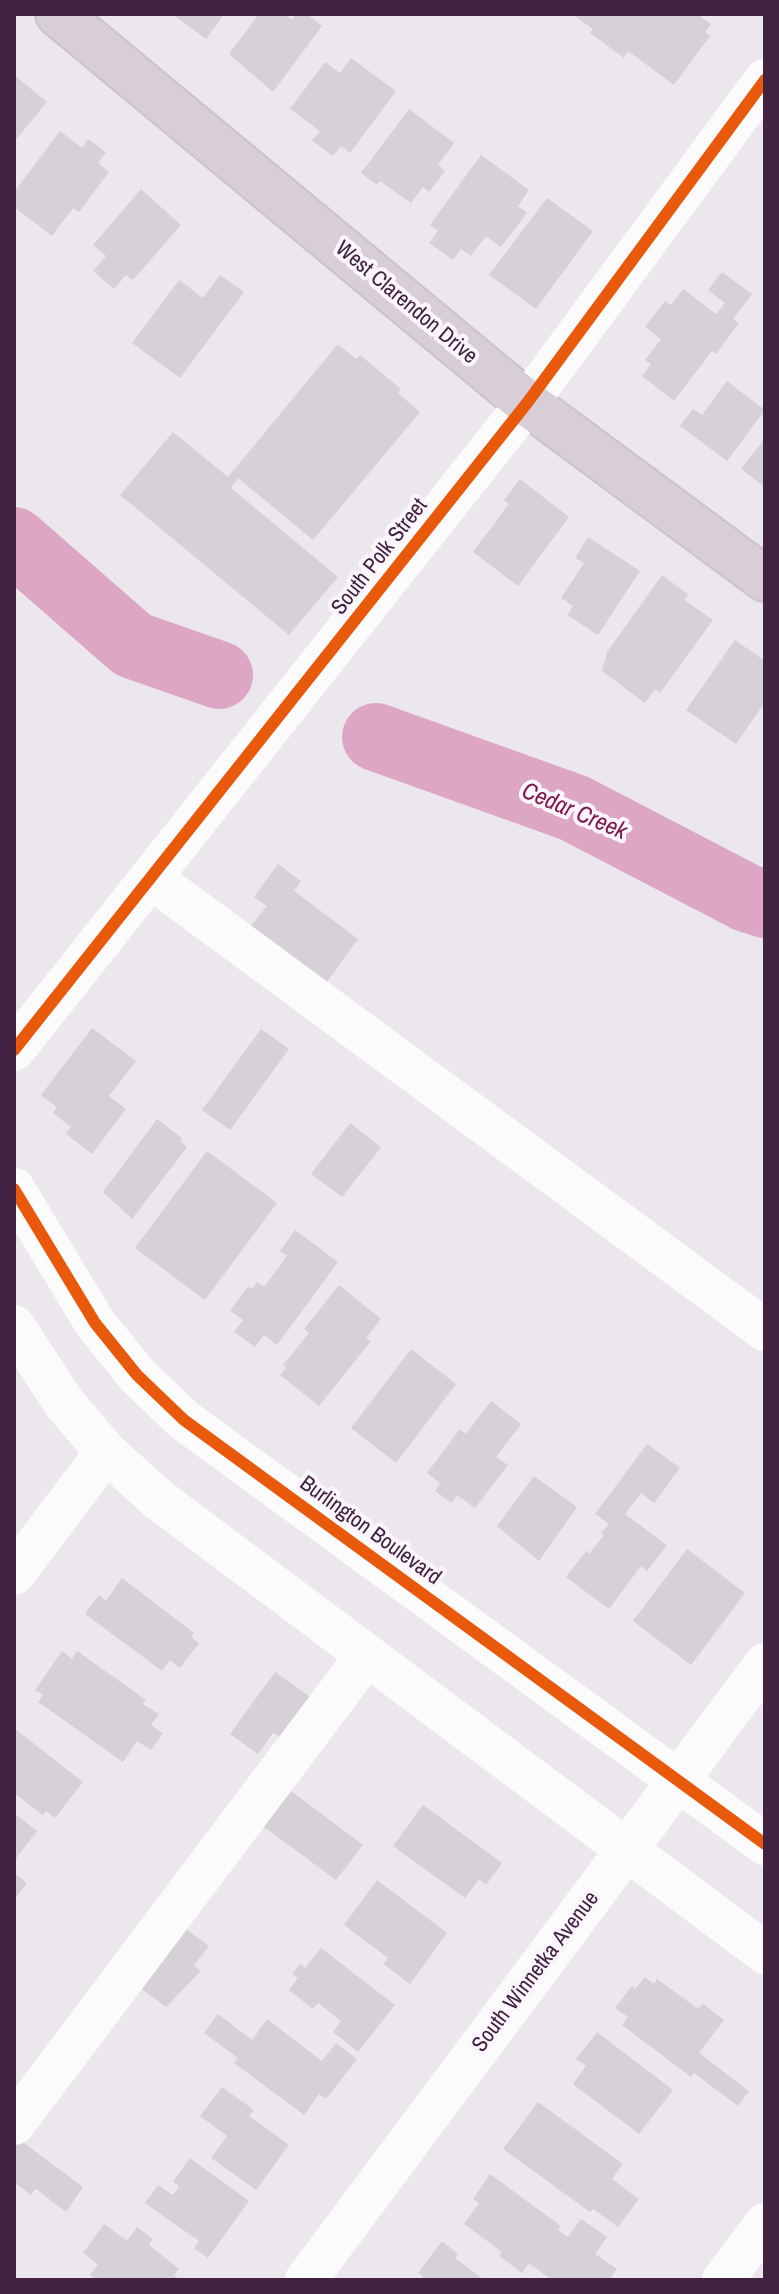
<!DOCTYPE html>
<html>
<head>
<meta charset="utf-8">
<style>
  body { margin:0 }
  #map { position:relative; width:779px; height:2294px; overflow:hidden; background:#ece7ed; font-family:"Archivo Narrow",sans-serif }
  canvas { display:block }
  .frame { position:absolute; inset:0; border:16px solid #422241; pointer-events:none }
</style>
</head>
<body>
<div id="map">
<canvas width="779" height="2294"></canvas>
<div class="frame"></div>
</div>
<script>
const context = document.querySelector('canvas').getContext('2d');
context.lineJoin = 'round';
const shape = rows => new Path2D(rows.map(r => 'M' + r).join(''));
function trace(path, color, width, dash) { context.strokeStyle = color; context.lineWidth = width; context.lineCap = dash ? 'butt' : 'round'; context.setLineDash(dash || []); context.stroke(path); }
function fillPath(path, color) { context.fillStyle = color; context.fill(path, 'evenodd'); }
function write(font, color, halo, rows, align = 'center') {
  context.font = font + ' "Archivo Narrow",sans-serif'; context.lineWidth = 8; context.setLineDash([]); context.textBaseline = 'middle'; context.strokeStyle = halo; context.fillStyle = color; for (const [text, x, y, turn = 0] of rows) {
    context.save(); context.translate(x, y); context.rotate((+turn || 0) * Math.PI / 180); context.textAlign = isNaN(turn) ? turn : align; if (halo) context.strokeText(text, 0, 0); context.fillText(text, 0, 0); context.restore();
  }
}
const river = shape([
  [14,541,133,645,219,675],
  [376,737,574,808,747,898,765,904]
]);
const building = shape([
  [172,14,224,14,206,39],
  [259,14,284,14,292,20,296,14,307,14,322,26,273,92,229,54],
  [578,14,697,14,711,24,705,32,710,36,674,85,628,51,624,58,590,33,593,29,576,17],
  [351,58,396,91,350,153,341,146,333,156,312,141,320,131,290,109,325,62,340,73],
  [14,75,47,102,14,142],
  [409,109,454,143,438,165,445,171,429,192,423,187,411,203,380,181,377,185,361,173],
  [60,131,82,148,88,139,106,152,98,163,109,172,79,212,73,208,52,236,14,207,14,192],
  [481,155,529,190,518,206,527,213,501,247,486,236,471,256,461,249,453,260,429,243,438,231,430,225],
  [141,189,181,225,133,280,126,275,114,289,93,271,106,256,93,245],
  [547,198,593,231,536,309,489,275],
  [722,272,752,294,733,319,739,323,716,354,712,351,674,401,642,376,651,364,645,360,661,339,645,327,665,301,671,305,683,289,716,314,725,303,708,290],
  [220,275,244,292,180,378,132,343,179,280,203,298],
  [338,344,356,359,360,355,401,389,398,393,420,412,313,540,238,478,231,488,338,577,289,635,120,495,173,432,228,477],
  [727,381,765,410,727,461,680,426,693,409,702,415],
  [765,438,765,487,741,469],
  [520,479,569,517,518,586,473,552,509,504,504,500],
  [588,537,640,571,598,635,567,615,573,606,561,598,584,563,575,558],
  [662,575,688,594,684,600,713,620,660,693,655,689,645,703,602,671,607,652],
  [735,640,765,661,765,702,736,744,686,710],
  [278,864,301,881,294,891,358,939,326,983,250,927,267,906,254,897],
  [92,1028,136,1061,109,1096,126,1109,92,1154,66,1134,71,1127,53,1113,57,1107,41,1095],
  [261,1029,289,1049,230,1130,202,1110],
  [157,1119,182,1138,180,1141,187,1147,132,1219,103,1192],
  [350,1123,381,1147,342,1197,311,1174],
  [207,1151,277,1203,205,1300,135,1248],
  [295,1230,338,1262,277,1345,264,1335,255,1347,234,1332,243,1320,230,1311,248,1286,252,1289,257,1282,264,1287,287,1256,280,1251],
  [339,1285,381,1319,366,1338,371,1341,319,1406,280,1375,286,1368,283,1365,309,1333,304,1329],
  [411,1349,456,1384,396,1463,351,1428],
  [491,1401,521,1424,496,1457,508,1465,475,1508,457,1495,452,1503,435,1491,440,1483,427,1473,460,1429,466,1434],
  [647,1444,680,1468,654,1503,641,1493,625,1514,667,1545,647,1571,641,1566,609,1609,566,1577,586,1551,589,1554,604,1535,601,1533,609,1524,595,1514],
  [534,1476,577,1507,539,1561,497,1526],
  [687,1549,745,1593,691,1665,633,1621],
  [122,1578,194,1633,191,1637,199,1643,180,1668,170,1660,162,1671,85,1614,99,1595,106,1601],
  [62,1651,72,1659,77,1651,146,1700,143,1704,159,1714,151,1725,163,1733,151,1750,137,1741,123,1762,38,1702,43,1695,35,1690],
  [275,1672,312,1698,283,1739,273,1733,258,1754,230,1734],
  [14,1728,83,1782,55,1818,46,1811,43,1815,14,1793],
  [291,1791,363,1845,336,1880,263,1826],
  [423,1805,502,1863,486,1885,479,1879,465,1898,393,1846],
  [14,1813,37,1831,14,1861],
  [14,1873,27,1883,14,1900],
  [377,1880,447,1933,410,1984,383,1964,388,1958,344,1925],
  [183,1927,209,1946,194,1965,201,1971,166,2007,139,1987],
  [321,1948,395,2005,358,2052,333,2032,341,2021,318,2003,313,2009,289,1990,298,1978,292,1974,300,1964,305,1968],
  [645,1977,654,1984,657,1979,698,2009,703,2004,724,2020,699,2053,749,2091,738,2106,694,2073,691,2077,622,2025,628,2017,615,2008,632,1986,635,1989],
  [218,2014,252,2040,267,2019,322,2061,336,2043,357,2059,326,2099,319,2094,304,2115,234,2063,238,2058,204,2033],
  [597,2032,673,2090,639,2134,573,2084,586,2066,576,2059],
  [222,2087,254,2110,249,2116,289,2145,256,2190,211,2158,227,2136,200,2116],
  [538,2102,623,2164,612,2179,639,2199,618,2227,593,2209,590,2212,503,2149],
  [16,2137,83,2187,66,2212,36,2189,31,2195,14,2182],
  [190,2158,249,2201,208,2258,194,2248,199,2241,145,2203,158,2185,173,2195,179,2186,173,2182],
  [490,2174,561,2226,558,2230,568,2237,581,2219,607,2237,595,2254,617,2269,609,2280,552,2280,529,2263,522,2273,499,2256,502,2252,464,2224,479,2203,473,2199],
  [104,2224,127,2241,137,2227,153,2239,149,2245,179,2269,174,2275,180,2280,96,2280,90,2275,98,2264,83,2253],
  [442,2241,458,2254,455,2258,484,2280,420,2280,423,2276,418,2273]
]);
const minor = shape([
  [151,878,765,1330],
  [14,1050,527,403,765,80],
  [14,1189,95,1323,137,1375,184,1420,765,1844],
  [14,1326,64,1403,106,1452,158,1499,765,1953],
  [14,1574,106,1452],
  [14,2124,367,1655],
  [306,2280,765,1664],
  [723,2280,765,2224]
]);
const major = shape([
  [58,14,527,403,765,579]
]);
const cycleway = shape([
  [14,1050,527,403,765,80],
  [14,1189,95,1323,137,1375,184,1420,765,1844]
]);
const streetNames = [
  ["West Clarendon Drive",406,303,40],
  ["South Polk Street",380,557,-52],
  ["Burlington Boulevard",370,1531,36],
  ["South Winnetka Avenue",536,1972,-53]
];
const waterNames = [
  ["Cedar Creek",574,812,23]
];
trace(river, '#dda6c4', 68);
fillPath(building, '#d6d0d7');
trace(major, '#cbc2cb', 48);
trace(minor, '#fcfbfc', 42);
trace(major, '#d7ced7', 44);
trace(cycleway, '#e8590c', 12);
write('22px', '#422241', '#faf6fb', streetNames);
write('italic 24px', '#821950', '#faf6fb', waterNames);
</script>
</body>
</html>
